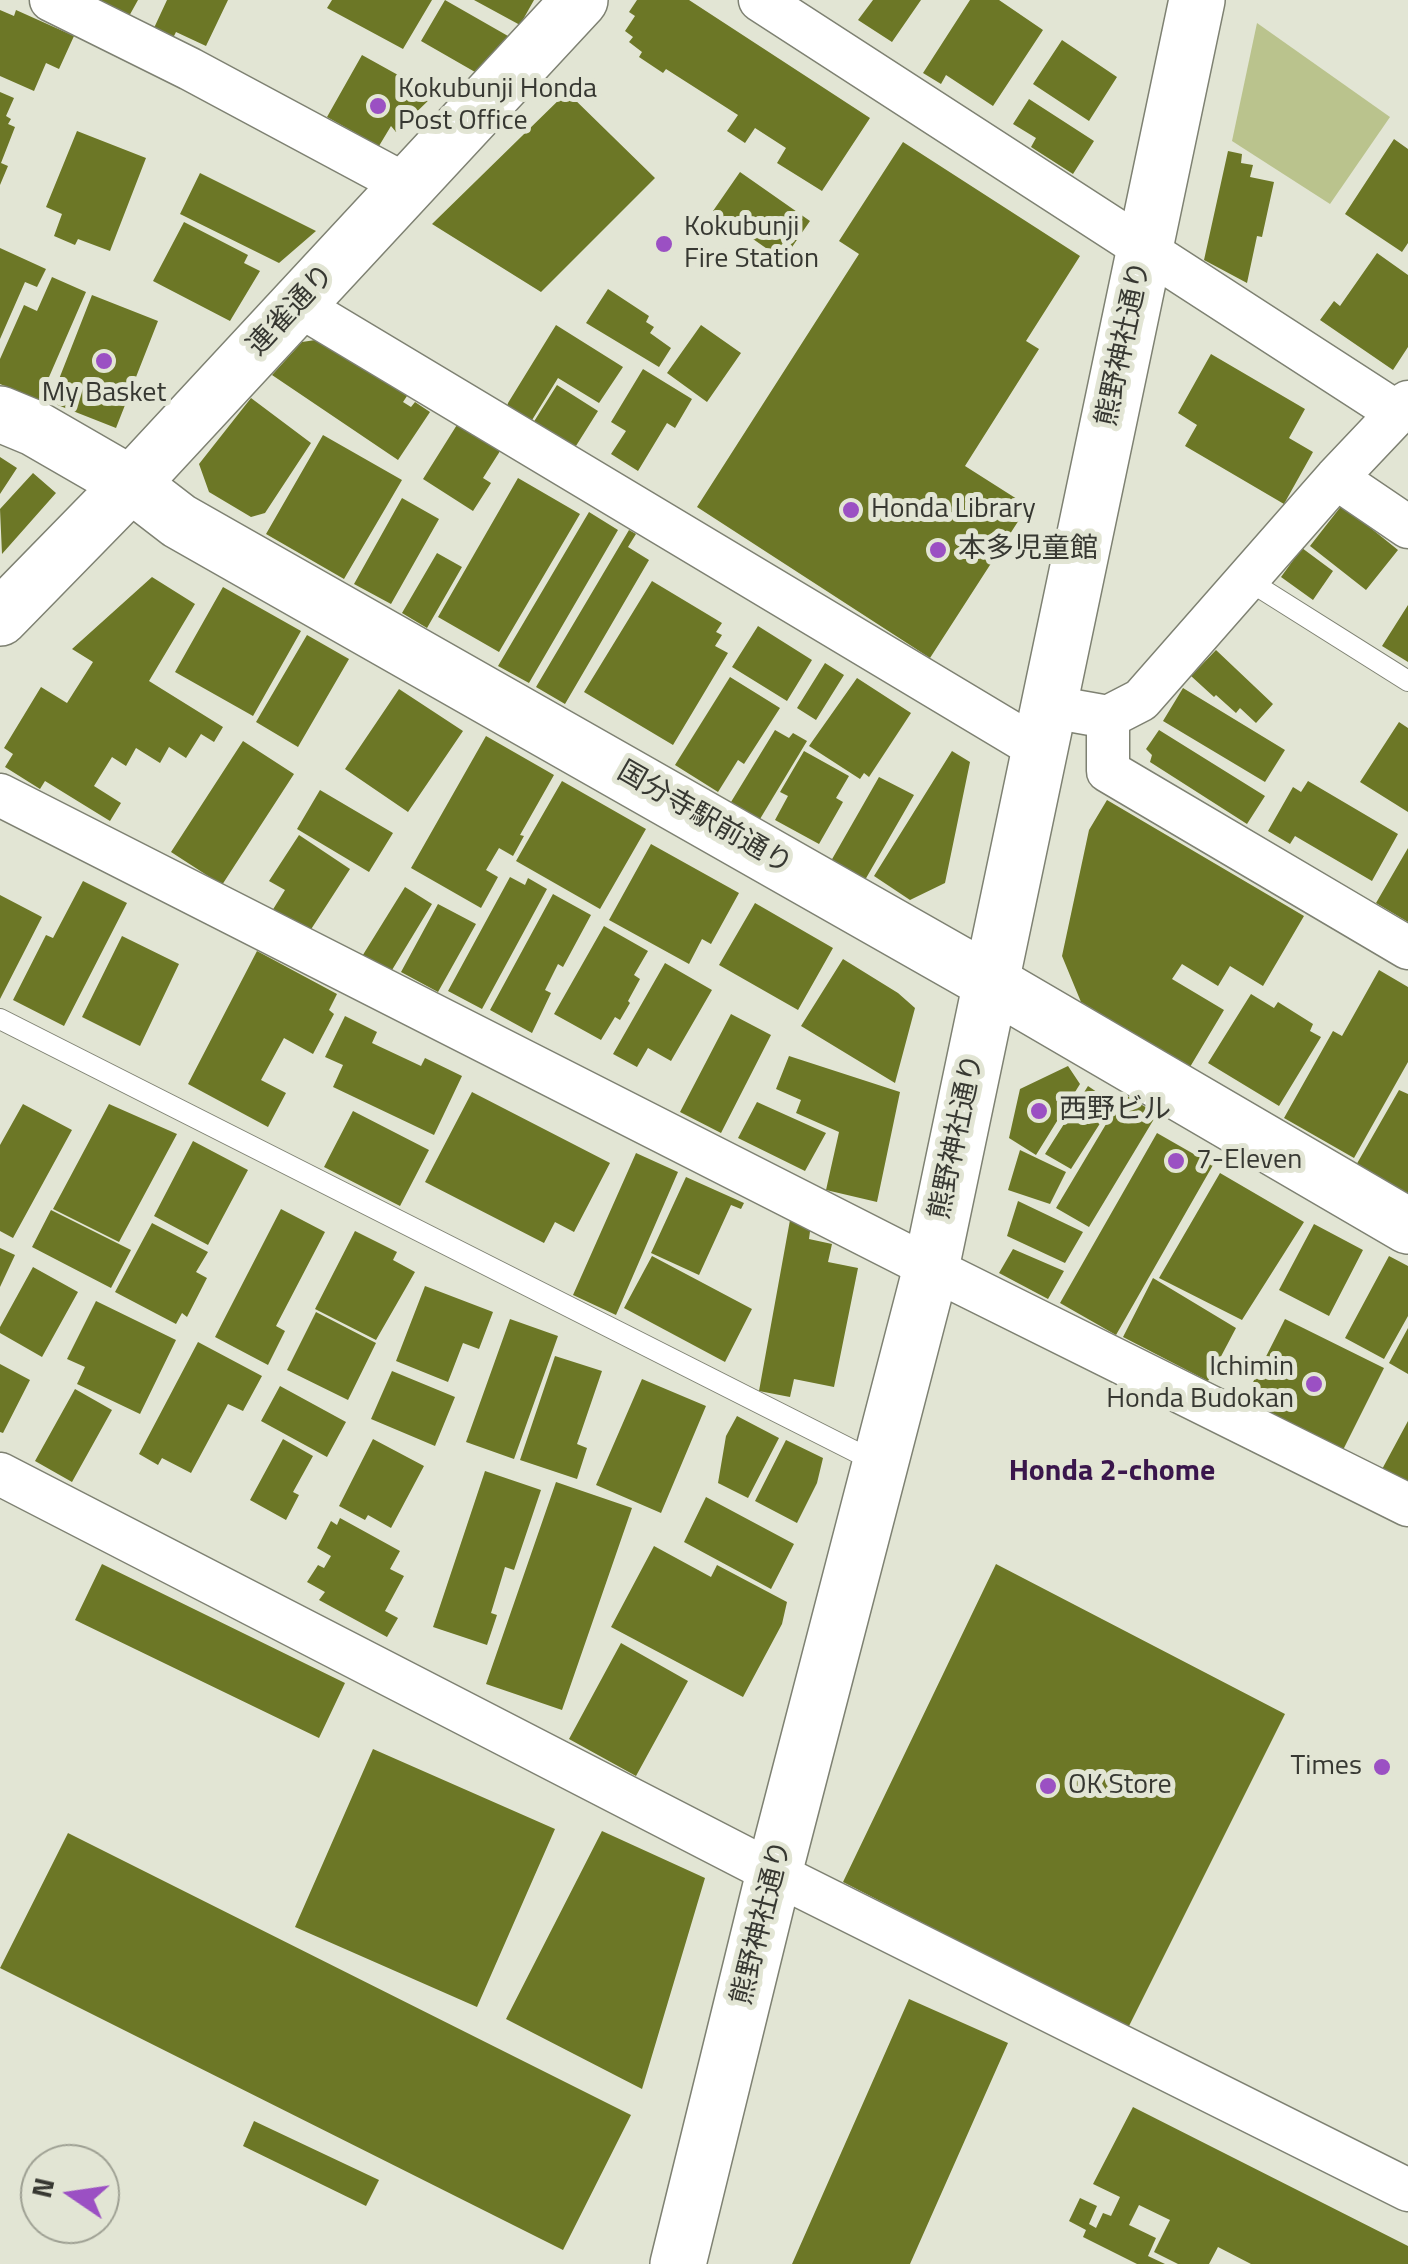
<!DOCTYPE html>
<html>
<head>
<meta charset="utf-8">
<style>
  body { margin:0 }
  #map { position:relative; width:1408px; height:2264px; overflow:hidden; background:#e2e5d4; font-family:"Titillium Web",sans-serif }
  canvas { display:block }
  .north { position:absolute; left:20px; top:2144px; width:100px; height:100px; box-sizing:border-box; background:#e2e5d4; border:2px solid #9ea093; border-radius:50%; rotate:283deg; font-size:28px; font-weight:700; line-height:40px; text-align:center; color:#373832 }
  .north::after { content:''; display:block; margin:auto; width:35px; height:45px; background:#9b50c3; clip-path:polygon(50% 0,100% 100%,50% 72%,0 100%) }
</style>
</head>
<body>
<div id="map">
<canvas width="1408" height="2264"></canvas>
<div class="north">N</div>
</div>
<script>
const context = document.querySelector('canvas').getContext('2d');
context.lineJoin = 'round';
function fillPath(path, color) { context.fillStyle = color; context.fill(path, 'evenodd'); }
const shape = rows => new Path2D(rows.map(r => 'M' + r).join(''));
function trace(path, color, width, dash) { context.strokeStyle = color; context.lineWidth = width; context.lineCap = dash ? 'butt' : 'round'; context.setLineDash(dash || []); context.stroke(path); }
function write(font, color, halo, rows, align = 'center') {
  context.font = font + ' "Titillium Web","Noto Sans JP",sans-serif'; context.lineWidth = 10; context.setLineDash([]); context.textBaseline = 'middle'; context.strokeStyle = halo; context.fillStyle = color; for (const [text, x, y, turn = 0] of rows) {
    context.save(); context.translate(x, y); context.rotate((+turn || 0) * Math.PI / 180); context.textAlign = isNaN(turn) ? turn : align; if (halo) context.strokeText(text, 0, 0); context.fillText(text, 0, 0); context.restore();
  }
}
const green = shape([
  [1257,23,1390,117,1330,204,1232,141]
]);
const building = shape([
  [91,0,138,0,128,18],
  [167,0,228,0,206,46,176,32,173,38,154,28],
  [332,0,432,0,403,49,327,8],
  [445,0,508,36,475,72,421,41],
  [474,0,534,0,520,25],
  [637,0,689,0,870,118,822,191,777,163,786,148,755,128,745,143,727,131,738,115,666,69,663,73,639,57,642,52,629,42,633,37,625,31,635,16,629,12],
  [873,0,921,0,892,42,858,20],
  [970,0,999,0,1043,30,993,106,946,75,941,84,923,73],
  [0,10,14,16,16,10,74,36,59,69,46,63,34,91,0,76],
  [1062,40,1117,77,1089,121,1033,84],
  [362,55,434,95,396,132,391,126,379,146,327,117],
  [0,92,14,98,6,116,11,119,8,124,15,127,1,163,8,166,0,185],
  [567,92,655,178,541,292,432,224],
  [1029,99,1094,141,1073,174,1031,147,1036,138,1013,124],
  [77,131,146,158,110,251,78,239,75,245,54,236,62,214,46,207],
  [1394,139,1408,149,1408,243,1402,252,1345,214],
  [903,142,1080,256,1026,341,1039,349,965,466,1028,506,930,658,697,507,859,254,839,241],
  [1228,151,1242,154,1241,163,1253,165,1250,177,1274,182,1262,237,1257,236,1247,283,1204,260],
  [740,172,810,221,783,260,713,211],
  [200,173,316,231,279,263,180,214],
  [184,222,248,255,244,263,260,271,230,321,153,281],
  [0,248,46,269,37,287,25,282,0,339],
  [1377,253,1408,275,1408,347,1393,370,1320,320,1334,301,1340,306],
  [52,277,86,292,39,400,0,384,0,359,24,305,37,311],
  [608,289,649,316,646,322,654,327,650,333,671,348,659,367,586,323],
  [92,295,158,321,116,428,50,402],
  [556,325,623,367,599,403,558,378,529,425,506,411,508,403],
  [701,325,741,353,707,402,667,373],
  [322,339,407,396,403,402,411,407,415,402,430,412,398,460,272,375,302,342],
  [1211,354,1305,409,1289,438,1313,452,1284,504,1185,446,1197,425,1178,413],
  [643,369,692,399,675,428,667,423,638,471,611,454,626,431,611,422],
  [557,385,598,411,569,457,528,431],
  [251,398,311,443,265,513,251,517,209,492,199,464],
  [460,420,502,448,483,478,491,483,473,511,423,479],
  [323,435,402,480,344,579,266,534],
  [0,457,17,468,0,494],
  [33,473,56,493,2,554,0,509],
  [518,478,580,514,499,652,438,617],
  [402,498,439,519,391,604,354,584],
  [1342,505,1398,550,1366,590,1310,546],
  [589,512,618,530,529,683,498,666],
  [629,530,636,534,628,547,649,560,565,704,536,687],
  [1302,548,1333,571,1313,600,1281,577],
  [437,553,462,567,427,628,402,613],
  [152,577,195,604,149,681,223,727,214,742,201,734,186,758,169,747,160,763,136,748,126,766,112,757,94,786,121,803,110,821,45,781,40,789,5,767,13,754,4,748,41,687,67,703,93,662,72,649],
  [652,581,722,623,716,632,722,635,715,646,728,653,673,745,584,692],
  [223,587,301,631,253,716,175,672],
  [1408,605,1408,662,1382,646],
  [758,626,812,660,787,701,732,667],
  [307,635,349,659,298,747,256,722],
  [1216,650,1273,704,1256,723,1240,708,1236,713,1216,695,1214,697,1191,676],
  [825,663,844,675,816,720,797,708],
  [730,677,780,708,744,764,738,760,718,792,675,765],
  [857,678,911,713,869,777,864,773,860,779,809,746],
  [1183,688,1285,750,1265,782,1163,721],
  [399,689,463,731,408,812,345,769],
  [1399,722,1408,728,1408,812,1360,782],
  [775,730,789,738,793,733,807,741,760,819,731,802],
  [1159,730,1265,796,1247,824,1150,762,1152,755,1146,749],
  [486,736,554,775,520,835,524,836,513,856,499,848,486,870,498,877,481,908,411,868],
  [243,741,294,774,222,885,171,852],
  [804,751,849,776,836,798,843,802,819,844,775,820,788,796,780,792],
  [952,751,970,762,945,883,910,900,874,876],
  [879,777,914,795,865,880,831,861],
  [562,781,646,829,600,909,516,861],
  [1308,781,1398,834,1372,881,1295,836,1290,844,1268,831,1293,787,1301,792],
  [320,790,393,833,369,872,297,829],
  [1107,800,1304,916,1263,986,1230,966,1218,986,1182,964,1172,979,1224,1010,1190,1067,1081,1002,1062,956,1089,830],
  [299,835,350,869,308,934,272,911,285,890,269,881],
  [651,844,739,893,711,944,702,939,689,964,609,920],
  [1408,848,1408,922,1376,903],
  [510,877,525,885,528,878,547,889,482,1009,448,991],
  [83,881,127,903,64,1026,13,1000,46,935,53,938],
  [405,887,432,904,389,975,361,958],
  [553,894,591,915,563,967,558,964,545,990,551,993,532,1033,490,1010],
  [0,895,42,917,0,999],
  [755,903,833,948,798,1010,719,965],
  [438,904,476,924,438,992,401,972],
  [604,926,648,951,634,975,640,979,628,1001,630,1003,620,1020,615,1017,601,1040,554,1014],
  [122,936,179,964,140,1046,82,1017],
  [257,951,337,994,329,1010,334,1014,313,1054,284,1038,261,1080,286,1093,268,1127,188,1084],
  [843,959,898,993,915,1008,895,1083,801,1026],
  [665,963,712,990,671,1061,648,1048,637,1067,613,1054],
  [1379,970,1408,987,1408,1062,1354,1158,1284,1118,1333,1031,1342,1036],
  [1251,994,1274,1008,1278,1002,1313,1024,1310,1031,1321,1037,1279,1106,1208,1063],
  [731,1014,771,1035,721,1133,680,1112],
  [345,1016,377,1032,372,1043,421,1066,425,1058,462,1076,434,1135,333,1087,343,1065,325,1057],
  [789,1056,900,1092,877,1202,826,1190,839,1132,796,1113,801,1100,776,1089],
  [1068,1066,1080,1084,1036,1155,1009,1138,1020,1089],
  [1088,1086,1113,1103,1071,1169,1045,1154],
  [1399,1090,1408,1094,1408,1197,1355,1167],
  [472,1092,610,1163,574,1232,555,1222,544,1243,425,1182],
  [1124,1094,1157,1114,1089,1227,1056,1208],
  [757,1102,826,1133,805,1171,738,1138],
  [23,1104,72,1130,13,1238,0,1231,0,1145],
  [109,1104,177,1134,119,1242,53,1209],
  [353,1111,429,1150,400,1206,324,1167],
  [1157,1133,1213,1165,1116,1335,1060,1303],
  [193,1141,248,1170,208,1245,154,1216],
  [1020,1150,1066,1172,1050,1204,1008,1190],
  [636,1153,678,1172,616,1315,573,1295],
  [1220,1173,1304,1222,1242,1320,1159,1278],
  [686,1177,744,1203,741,1209,731,1205,699,1275,651,1253],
  [1018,1201,1083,1232,1065,1263,1007,1236],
  [281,1209,325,1232,276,1326,285,1331,268,1365,215,1337],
  [51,1210,131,1250,111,1288,32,1247],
  [790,1220,811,1224,809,1239,832,1244,828,1262,858,1268,834,1387,794,1379,790,1397,759,1391],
  [152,1223,208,1252,196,1272,207,1278,187,1317,182,1313,176,1324,115,1292],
  [1314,1224,1363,1250,1329,1316,1279,1290],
  [355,1231,397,1252,393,1260,415,1272,376,1340,315,1309],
  [0,1248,15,1255,0,1287],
  [1013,1249,1064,1271,1048,1299,999,1273],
  [652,1256,752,1309,725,1362,624,1308],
  [1389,1256,1408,1266,1408,1316,1384,1359,1345,1338],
  [33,1267,78,1292,42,1357,0,1333,0,1327],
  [1153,1278,1236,1328,1208,1381,1123,1337],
  [425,1286,493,1312,479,1349,463,1343,448,1382,396,1361],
  [96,1301,176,1340,140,1414,77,1384,85,1367,67,1359],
  [316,1312,376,1343,348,1400,287,1370],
  [510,1319,558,1336,514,1459,466,1442],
  [1285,1319,1384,1368,1343,1450,1244,1400],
  [1408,1328,1408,1374,1389,1363],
  [198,1342,262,1376,243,1411,228,1404,191,1473,162,1458,158,1465,139,1454],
  [555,1356,602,1371,577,1444,587,1448,577,1479,520,1460],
  [0,1364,30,1380,3,1433,0,1432],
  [392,1371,455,1397,435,1446,371,1419],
  [642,1379,706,1406,661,1513,596,1485],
  [280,1386,346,1422,327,1457,261,1421],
  [75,1389,112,1410,72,1482,35,1461],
  [737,1416,779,1438,748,1498,718,1483,726,1436],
  [1408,1421,1408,1488,1380,1473],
  [283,1439,313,1456,293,1492,299,1495,286,1520,250,1500],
  [373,1439,424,1466,391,1528,368,1515,365,1520,339,1506],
  [786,1440,823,1458,817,1483,797,1523,755,1501],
  [485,1471,541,1490,514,1570,505,1567,491,1613,497,1615,487,1645,433,1627],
  [556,1482,632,1508,562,1710,486,1684],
  [706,1497,794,1544,771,1589,684,1542],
  [340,1518,400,1551,390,1569,404,1576,385,1611,398,1618,387,1637,319,1600,325,1592,307,1582,318,1565,324,1568,331,1556,317,1548,331,1521,337,1525],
  [654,1546,711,1577,717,1565,787,1602,782,1624,743,1697,611,1627],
  [102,1564,345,1683,319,1738,75,1620],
  [996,1564,1285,1714,1128,2028,843,1882],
  [621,1643,688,1681,636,1776,569,1739],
  [373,1749,555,1829,477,2007,295,1927],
  [602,1831,705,1878,642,2089,506,2019],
  [68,1833,631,2115,563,2250,0,1968],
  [909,1999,1008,2043,910,2264,792,2264],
  [1133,2107,1408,2246,1408,2264,1251,2264,1218,2247,1209,2264,1178,2264,1154,2252,1170,2220,1139,2205,1129,2225,1156,2238,1148,2256,1165,2264,1137,2264,1083,2237,1086,2230,1069,2221,1080,2198,1097,2206,1089,2224,1096,2228,1103,2213,1111,2216,1120,2197,1093,2184],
  [254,2121,379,2180,366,2206,243,2146]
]);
const lane = shape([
  [1246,579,1408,681],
  [0,1019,876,1462]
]);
const street = shape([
  [51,0,190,69,408,186],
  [760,0,1398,413],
  [298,305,1037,748],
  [1336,478,1408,527],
  [1046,706,1108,717,1141,700,1336,478,1408,402],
  [1108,717,1108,771,1408,948],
  [0,795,931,1268,1408,1505],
  [0,1474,774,1873,1408,2190]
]);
const secondary = shape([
  [0,414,34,428,131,484,179,521,990,982,1408,1226],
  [0,618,131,484,580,0],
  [678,2264,774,1873,931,1268,1197,0]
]);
const markers = [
  [378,106,10,"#9b50c3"],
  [664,244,10,"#9b50c3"],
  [104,361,10,"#9b50c3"],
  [851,510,10,"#9b50c3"],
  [938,550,10,"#9b50c3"],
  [1039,1111,10,"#9b50c3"],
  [1176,1161,10,"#9b50c3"],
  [1314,1384,10,"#9b50c3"],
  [1382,1767,10,"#9b50c3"],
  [1048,1786,10,"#9b50c3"]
];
const poiNames = [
  ["Kokubunji Honda",398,90],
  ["Post Office",398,122],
  ["Kokubunji",684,228],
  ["Fire Station",684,260],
  ["My Basket",104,394,"center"],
  ["Honda Library",871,510],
  ["本多児童館",958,550],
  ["西野ビル",1059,1111],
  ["7-Eleven",1196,1161],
  ["Ichimin",1294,1368,"right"],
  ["Honda Budokan",1294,1400,"right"],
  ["Times",1362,1767,"right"],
  ["OK Store",1068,1786]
];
const streetNames = [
  ["連雀通り",292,311,-47],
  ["熊野神社通り",1125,344,-78],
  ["国分寺駅前通り",704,819,30],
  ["熊野神社通り",958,1137,-78],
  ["熊野神社通り",763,1923,-76]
];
const neighbourhoodNames = [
  ["Honda 2-chome",1112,1473]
];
fillPath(green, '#bac38d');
fillPath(building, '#6c7726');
trace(lane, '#7e8172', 22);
trace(street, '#7e8172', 45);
trace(secondary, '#7e8172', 58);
trace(lane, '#fff', 20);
trace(street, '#fff', 42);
trace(secondary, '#fff', 55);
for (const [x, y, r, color] of markers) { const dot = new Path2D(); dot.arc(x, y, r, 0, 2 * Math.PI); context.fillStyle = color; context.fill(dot); trace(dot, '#e2e5d4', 4); }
write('28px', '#373832', '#e2e5d4', poiNames, 'left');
write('28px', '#373832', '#e2e5d4', streetNames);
write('bold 30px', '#3a164c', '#e2e5d4', neighbourhoodNames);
</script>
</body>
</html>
